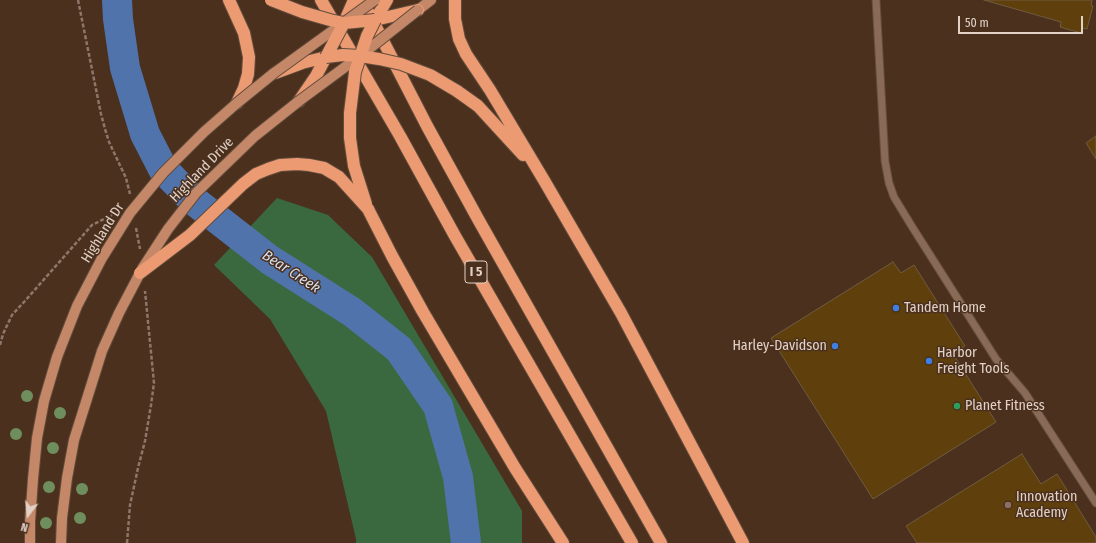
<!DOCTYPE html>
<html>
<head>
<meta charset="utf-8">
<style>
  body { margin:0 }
  #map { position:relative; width:1096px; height:543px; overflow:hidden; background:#4b301e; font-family:"Fira Sans Condensed",sans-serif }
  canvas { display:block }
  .north { position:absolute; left:8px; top:495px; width:40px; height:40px; -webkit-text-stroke:3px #4b301e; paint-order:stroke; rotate:196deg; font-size:11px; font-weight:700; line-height:16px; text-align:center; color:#e2d1c6 }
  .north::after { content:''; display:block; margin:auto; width:14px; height:18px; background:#e2d1c6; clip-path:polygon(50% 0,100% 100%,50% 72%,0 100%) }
  .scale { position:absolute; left:958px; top:16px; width:125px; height:18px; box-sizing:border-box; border:2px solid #e2d1c6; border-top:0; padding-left:5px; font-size:12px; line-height:14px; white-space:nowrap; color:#e2d1c6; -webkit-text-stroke:3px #4b301e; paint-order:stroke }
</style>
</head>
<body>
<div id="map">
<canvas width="1096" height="543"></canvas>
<div class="north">N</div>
<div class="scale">50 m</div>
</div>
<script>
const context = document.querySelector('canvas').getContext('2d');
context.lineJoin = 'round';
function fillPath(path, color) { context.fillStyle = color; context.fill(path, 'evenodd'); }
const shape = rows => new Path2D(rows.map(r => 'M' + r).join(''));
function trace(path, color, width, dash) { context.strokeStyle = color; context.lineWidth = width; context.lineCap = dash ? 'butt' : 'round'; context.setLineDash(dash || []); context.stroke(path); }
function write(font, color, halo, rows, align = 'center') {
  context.font = font + ' "Fira Sans Condensed",sans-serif'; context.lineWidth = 3; context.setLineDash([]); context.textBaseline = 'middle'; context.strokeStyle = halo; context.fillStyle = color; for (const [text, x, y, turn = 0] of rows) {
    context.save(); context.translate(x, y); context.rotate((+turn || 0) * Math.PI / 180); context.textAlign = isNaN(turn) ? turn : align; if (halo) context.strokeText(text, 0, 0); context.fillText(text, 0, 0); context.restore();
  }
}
const green = shape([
  [277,198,328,215,372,257,522,511,522,543,356,543,356,539,326,411,270,319,214,265]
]);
const river = shape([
  [117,0,118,19,125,68,145,134,163,169,193,200,270,260,352,312,399,349,438,406,458,477,466,543]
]);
const building = shape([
  [984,0,1092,0,1091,6,1093,6,1087,29,1082,28,1081,33,1060,27,1061,22,984,0],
  [1096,136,1096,159,1086,143,1096,136],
  [893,262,901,273,914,265,965,346,953,354,996,422,873,499,771,338,893,262],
  [1022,454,1041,484,1057,474,1096,537,1096,543,917,543,906,526,1022,454]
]);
const path = shape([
  [78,0,101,114,105,129,109,142,126,178,130,194],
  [136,228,140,249],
  [0,345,3,334,12,315,24,302,92,225,112,215],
  [127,543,130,505,138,468,145,441,151,405,154,383,145,291]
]);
const service = shape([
  [876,0,885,161,889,183,894,197,911,225,996,359,1025,393,1096,503]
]);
const primary = shape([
  [418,10,431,0],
  [30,543,30,522,33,479,37,438,44,401,57,357],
  [61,543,62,518,67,478,74,440,102,351,119,313,140,273]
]);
const motorway = shape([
  [229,0,244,33,249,57,248,74,244,88,237,103],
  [321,0,400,136,455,236,632,543],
  [362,0,427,126,478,219,661,543],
  [455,0,455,19,459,39,466,54,490,90,545,182,621,313,743,543],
  [375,20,418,10],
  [375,20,387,0],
  [344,23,354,0],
  [275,73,302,63,326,57],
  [457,91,478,106,523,155],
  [299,101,316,76,326,57],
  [368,209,392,256,423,312,515,468,563,543]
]);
const primaryBridge = shape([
  [142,269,168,229,196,193,255,136,299,101,360,56,418,10],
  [57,357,77,306,102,258,130,213,163,173,204,132,237,103,274,73,375,0]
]);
const motorwayBridge = shape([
  [271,0,302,12,330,20,344,23,375,20],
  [326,57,343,55,360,56,379,59,401,64,430,75,457,91],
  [326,57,344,23],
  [366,204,354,166,350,138,350,113,355,72,367,36,375,20],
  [140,273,190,235,243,184,256,174,268,169,280,165,297,164,309,165,324,168,339,177,368,209]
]);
const trees = [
  [27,396],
  [60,413],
  [16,434],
  [53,448],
  [49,487],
  [82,489],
  [80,518],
  [46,523]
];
const markers = [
  [896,308,4,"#3f7fe0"],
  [835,346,4,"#3f7fe0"],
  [929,361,4,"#3f7fe0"],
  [957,406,4,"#2e9e5b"],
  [1008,505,4,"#8d6e63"]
];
const shields = [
  [476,272,22]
];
const shieldNames = [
  ["I 5",476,272]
];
const streetNames = [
  ["Highland Drive",202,170,-46],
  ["Highland Dr",103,233,-58]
];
const poiNames = [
  ["Tandem Home",904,308],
  ["Harley-Davidson",827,346,"right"],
  ["Harbor",937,353],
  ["Freight Tools",937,369],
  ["Planet Fitness",965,406],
  ["Innovation",1016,497],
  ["Academy",1016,513]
];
const waterNames = [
  ["Bear Creek",291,272,33]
];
fillPath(green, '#3b693f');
trace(river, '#5073ab', 30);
fillPath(building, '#5f400c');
trace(building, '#705c40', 1);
trace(service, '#624c3c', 9);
trace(primary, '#624c3c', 12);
trace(motorway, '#624c3c', 14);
trace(path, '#8d7768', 2.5, [4, 2]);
trace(service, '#886a56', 7);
trace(primary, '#c48767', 10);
trace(motorway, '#ec9a72', 12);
trace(primaryBridge, '#624c3c', 12, []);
trace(motorwayBridge, '#624c3c', 14, []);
trace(primaryBridge, '#c48767', 10);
trace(motorwayBridge, '#ec9a72', 12);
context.fillStyle = '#6e8e5d';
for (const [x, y] of trees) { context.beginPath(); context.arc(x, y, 6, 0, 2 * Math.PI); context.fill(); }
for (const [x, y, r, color] of markers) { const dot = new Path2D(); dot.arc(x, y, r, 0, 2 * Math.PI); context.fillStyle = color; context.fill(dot); trace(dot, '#4b301e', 1.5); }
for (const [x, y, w] of shields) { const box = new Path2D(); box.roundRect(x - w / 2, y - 11, w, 22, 3); context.fillStyle = '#4b301e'; context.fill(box); trace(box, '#e2d1c6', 1); }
write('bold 13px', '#e2d1c6', null, shieldNames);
write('14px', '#e2d1c6', '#4b301e', streetNames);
write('14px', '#e2d1c6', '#4b301e', poiNames, 'left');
write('italic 15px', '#d4deef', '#4b301e', waterNames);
</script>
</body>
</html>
